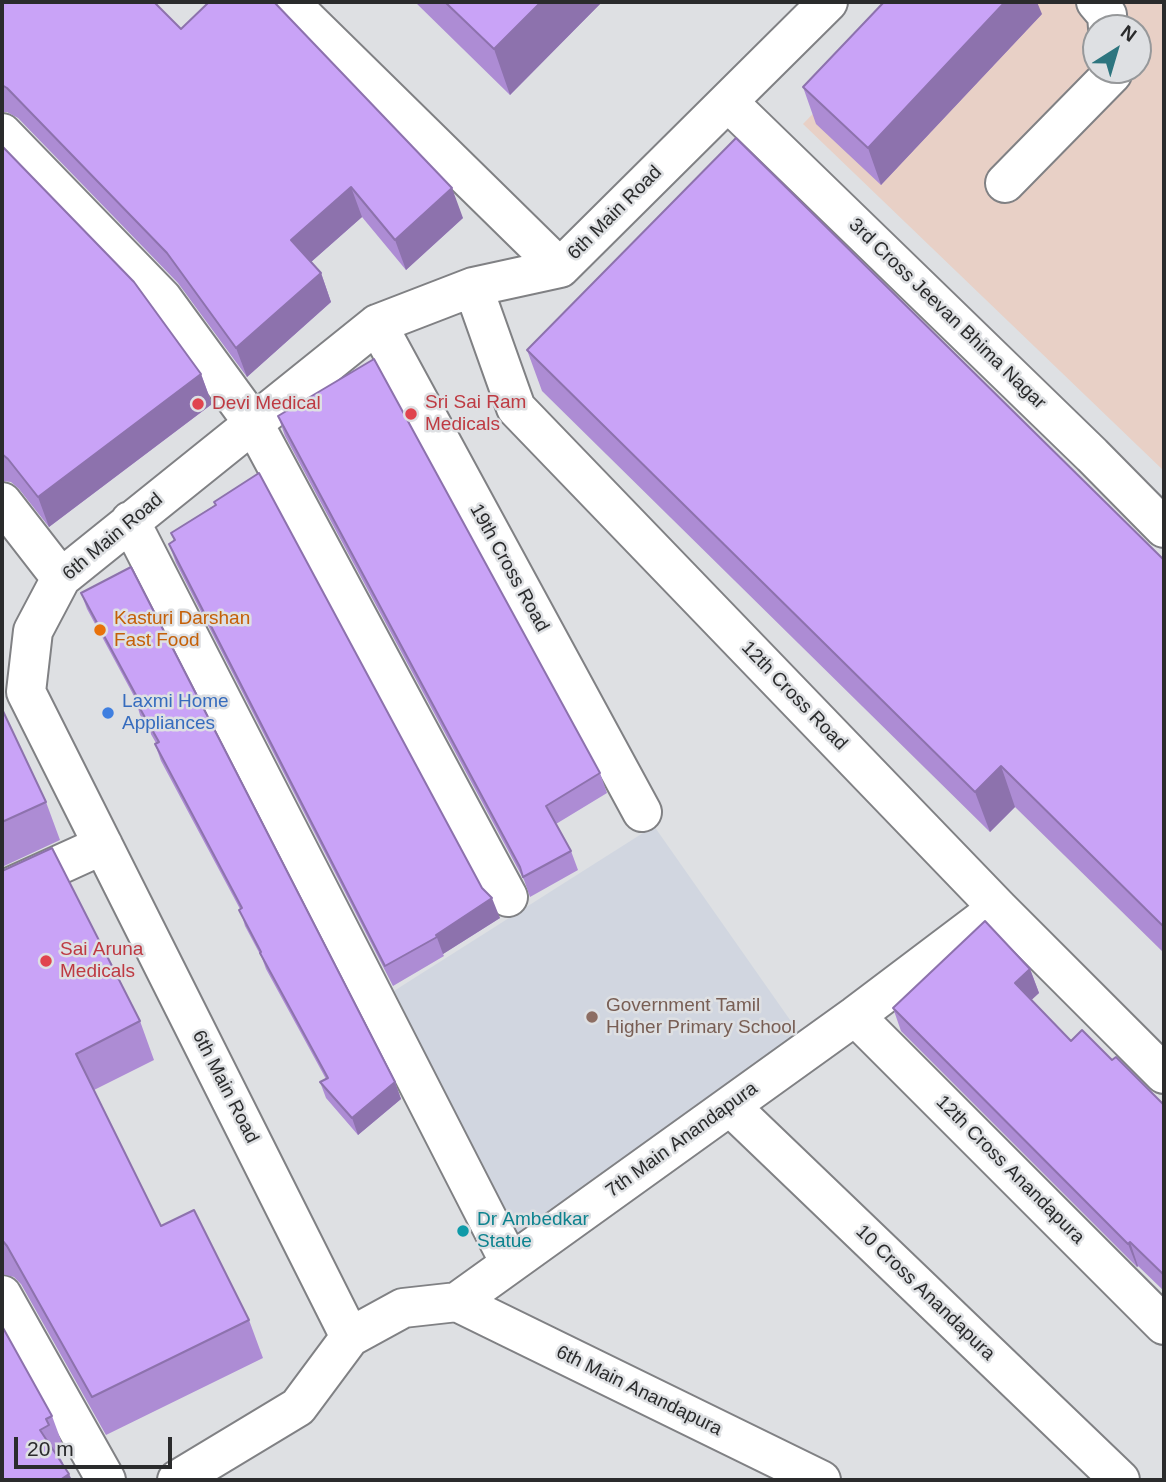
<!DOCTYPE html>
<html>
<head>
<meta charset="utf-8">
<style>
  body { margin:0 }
  #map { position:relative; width:1166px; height:1482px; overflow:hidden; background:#dee0e3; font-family:Helvetica,sans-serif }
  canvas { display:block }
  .frame { position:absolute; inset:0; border:4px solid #2a2b2c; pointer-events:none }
  .north { position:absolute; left:1082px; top:14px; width:70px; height:70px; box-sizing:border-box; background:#dee0e3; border:2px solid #96989a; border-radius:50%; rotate:37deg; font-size:19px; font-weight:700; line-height:28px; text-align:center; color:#2a2b2c }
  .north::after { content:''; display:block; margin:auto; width:24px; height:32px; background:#2d757f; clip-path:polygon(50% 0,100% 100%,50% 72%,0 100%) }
  .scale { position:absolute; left:14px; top:1437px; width:158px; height:32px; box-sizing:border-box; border:4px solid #2a2b2c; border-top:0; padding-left:9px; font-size:21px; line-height:24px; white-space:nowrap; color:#2a2b2c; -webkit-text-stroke:5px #dee0e3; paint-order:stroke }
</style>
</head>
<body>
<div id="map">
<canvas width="1166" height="1482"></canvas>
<div class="frame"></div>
<div class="north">N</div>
<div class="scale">20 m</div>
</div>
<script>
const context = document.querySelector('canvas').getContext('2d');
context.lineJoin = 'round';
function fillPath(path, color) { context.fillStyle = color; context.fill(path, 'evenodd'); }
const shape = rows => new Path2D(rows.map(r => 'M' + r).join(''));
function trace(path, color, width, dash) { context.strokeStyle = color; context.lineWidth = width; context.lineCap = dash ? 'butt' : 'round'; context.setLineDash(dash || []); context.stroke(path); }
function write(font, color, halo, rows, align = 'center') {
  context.font = font + ' Helvetica,sans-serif'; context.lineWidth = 5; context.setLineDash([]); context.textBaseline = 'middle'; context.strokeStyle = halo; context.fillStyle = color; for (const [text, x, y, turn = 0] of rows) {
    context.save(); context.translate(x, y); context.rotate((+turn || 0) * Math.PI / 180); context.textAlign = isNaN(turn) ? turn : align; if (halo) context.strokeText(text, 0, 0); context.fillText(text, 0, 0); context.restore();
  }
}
const built = shape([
  [654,826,802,1037,519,1244,386,996]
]);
const industrial = shape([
  [921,2,1159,2,1164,7,1164,471,803,124],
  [1096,28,1138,28,1138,70,1096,70]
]);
const minor = shape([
  [289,2,560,268],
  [1096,2,1107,15,1108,28],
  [728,102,1092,455,1164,528],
  [2,133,162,298,254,424,508,897],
  [1005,183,1112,74,1112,70],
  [473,287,516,408,998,908,1164,1074],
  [377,324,642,812],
  [2,502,61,578],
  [130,521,510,1263],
  [2,891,103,845],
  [855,1016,1164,1325],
  [730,1106,1120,1480],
  [2,1295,106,1480],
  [457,1302,821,1480],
  [350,1337,26,692,33,631,61,578,377,324,473,287,560,268,828,2],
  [177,1480,298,1407,350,1337,403,1308,457,1302,855,1016,998,908]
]);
const wall = shape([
  [2,2,181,29,463,218,406,270,362,217,311,262,321,273,331,302,247,377,178,283,18,118,7,112,2,112],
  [415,2,602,2,510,95],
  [1042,14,881,185,816,124,803,87],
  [2,146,201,374,212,404,49,527,19,489,11,482,2,481],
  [527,350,1164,560,1164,953,1015,807,990,832,542,391],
  [278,416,600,773,607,793,556,824,571,851,578,870,530,897,524,880,285,436],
  [214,502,482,888,500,918,443,954,444,956,393,986,176,563,169,544,174,541,171,533,215,505],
  [81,593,395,1082,401,1099,358,1135,326,1098,320,1082,326,1079,266,969,262,958,245,926,240,909,161,761,155,744,156,743,140,715,135,698,87,609],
  [2,709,46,802,60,840,2,867],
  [2,871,140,1021,154,1060,94,1090,161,1226,249,1320,263,1358,106,1435,21,1284,14,1277,2,1274],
  [1030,969,1039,993,1031,1000,1071,1041,1112,1060,1164,1105,1164,1291,1138,1266,1137,1267,901,1031,893,1008],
  [2,1326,52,1416,66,1454,60,1457,63,1463,2,1480]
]);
const shadedWall = shape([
  [541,2,602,2,510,95,494,49],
  [1005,2,1037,2,1042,14,881,185,868,148],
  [351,187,362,217,302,270,291,240],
  [452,188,463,218,406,270,395,240],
  [321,273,331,302,247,377,236,348],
  [201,374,212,404,49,527,38,497],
  [1001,766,1015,807,990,832,975,792],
  [492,898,500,918,443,954,436,935],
  [1030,969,1039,993,1024,1007,1015,983],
  [395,1082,401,1099,358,1135,352,1118],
  [1130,1242,1138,1266,1137,1267,1128,1244],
  [69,1474,72,1480,60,1480]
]);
const building = shape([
  [2,2,154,2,181,29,209,2,274,2,452,188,395,240,351,187,291,240,321,273,236,348,167,253,7,88,2,85,2,2],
  [445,2,541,2,494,49,445,2],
  [884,2,1005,2,868,148,803,87,884,2],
  [736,138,1164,560,1164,927,1001,766,975,792,527,350,736,138],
  [2,146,134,282,201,374,38,497,8,459,2,454,2,146],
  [374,359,600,773,546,806,571,851,523,877,520,867,278,416,374,359],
  [259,473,482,888,492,898,436,935,437,937,385,966,169,544,175,540,171,533,216,505,214,502,259,473],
  [131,567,395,1082,352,1118,320,1082,328,1078,260,953,261,952,239,910,242,908,155,744,159,742,134,698,137,697,81,593,131,567],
  [2,709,46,802,2,822,2,709],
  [52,848,140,1021,76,1054,161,1226,194,1210,249,1320,92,1397,7,1246,2,1240,2,871,52,848],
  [985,921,1030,969,1015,983,1071,1041,1082,1030,1112,1060,1116,1057,1164,1105,1164,1275,1130,1242,1128,1244,893,1008,985,921],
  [2,1326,52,1416,46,1419,49,1425,40,1430,69,1474,60,1480,2,1480,2,1326]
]);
const markers = [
  [198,404,7,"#e0444e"],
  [411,414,7,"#e0444e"],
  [100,630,7,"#e8710a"],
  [108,713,7,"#3f7fe0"],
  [46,961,7,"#e0444e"],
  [592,1017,7,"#8d6e63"],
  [463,1231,7,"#0f9aa8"]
];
const streetNames = [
  ["6th Main Road",615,213,-45],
  ["3rd Cross Jeevan Bhima Nagar",947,314,44],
  ["6th Main Road",113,537,-40],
  ["19th Cross Road",509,568,61],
  ["12th Cross Road",794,696,46],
  ["6th Main Road",225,1087,63],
  ["7th Main Anandapura",682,1140,-36],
  ["12th Cross Anandapura",1010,1170,45],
  ["10 Cross Anandapura",925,1293,44],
  ["6th Main Anandapura",639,1391,26]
];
const healthNames = [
  ["Sri Sai Ram",425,403],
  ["Medicals",425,425],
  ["Devi Medical",212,404],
  ["Sai Aruna",60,950],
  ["Medicals",60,972]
];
const foodNames = [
  ["Kasturi Darshan",114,619],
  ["Fast Food",114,641]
];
const shopNames = [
  ["Laxmi Home",122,702],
  ["Appliances",122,724]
];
const educationNames = [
  ["Government Tamil",606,1006],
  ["Higher Primary School",606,1028]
];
const cultureNames = [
  ["Dr Ambedkar",477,1220],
  ["Statue",477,1242]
];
fillPath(built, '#d1d6e0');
fillPath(industrial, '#e8d0c6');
trace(minor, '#808184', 42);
trace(minor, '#fff', 38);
fillPath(wall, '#ad8cd4');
fillPath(shadedWall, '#8d72ad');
fillPath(building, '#c9a3f7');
trace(building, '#8d72ad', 2);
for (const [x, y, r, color] of markers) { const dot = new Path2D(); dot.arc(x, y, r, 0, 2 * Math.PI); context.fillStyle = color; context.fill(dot); trace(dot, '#dee0e3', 2.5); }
write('19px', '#2a2b2c', '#dee0e3', streetNames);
write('19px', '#be3a42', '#dee0e3', healthNames, 'left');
write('19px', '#c56008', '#dee0e3', foodNames, 'left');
write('19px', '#366cbe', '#dee0e3', shopNames, 'left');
write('19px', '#785e54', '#dee0e3', educationNames, 'left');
write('19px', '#0d838f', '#dee0e3', cultureNames, 'left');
</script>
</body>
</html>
